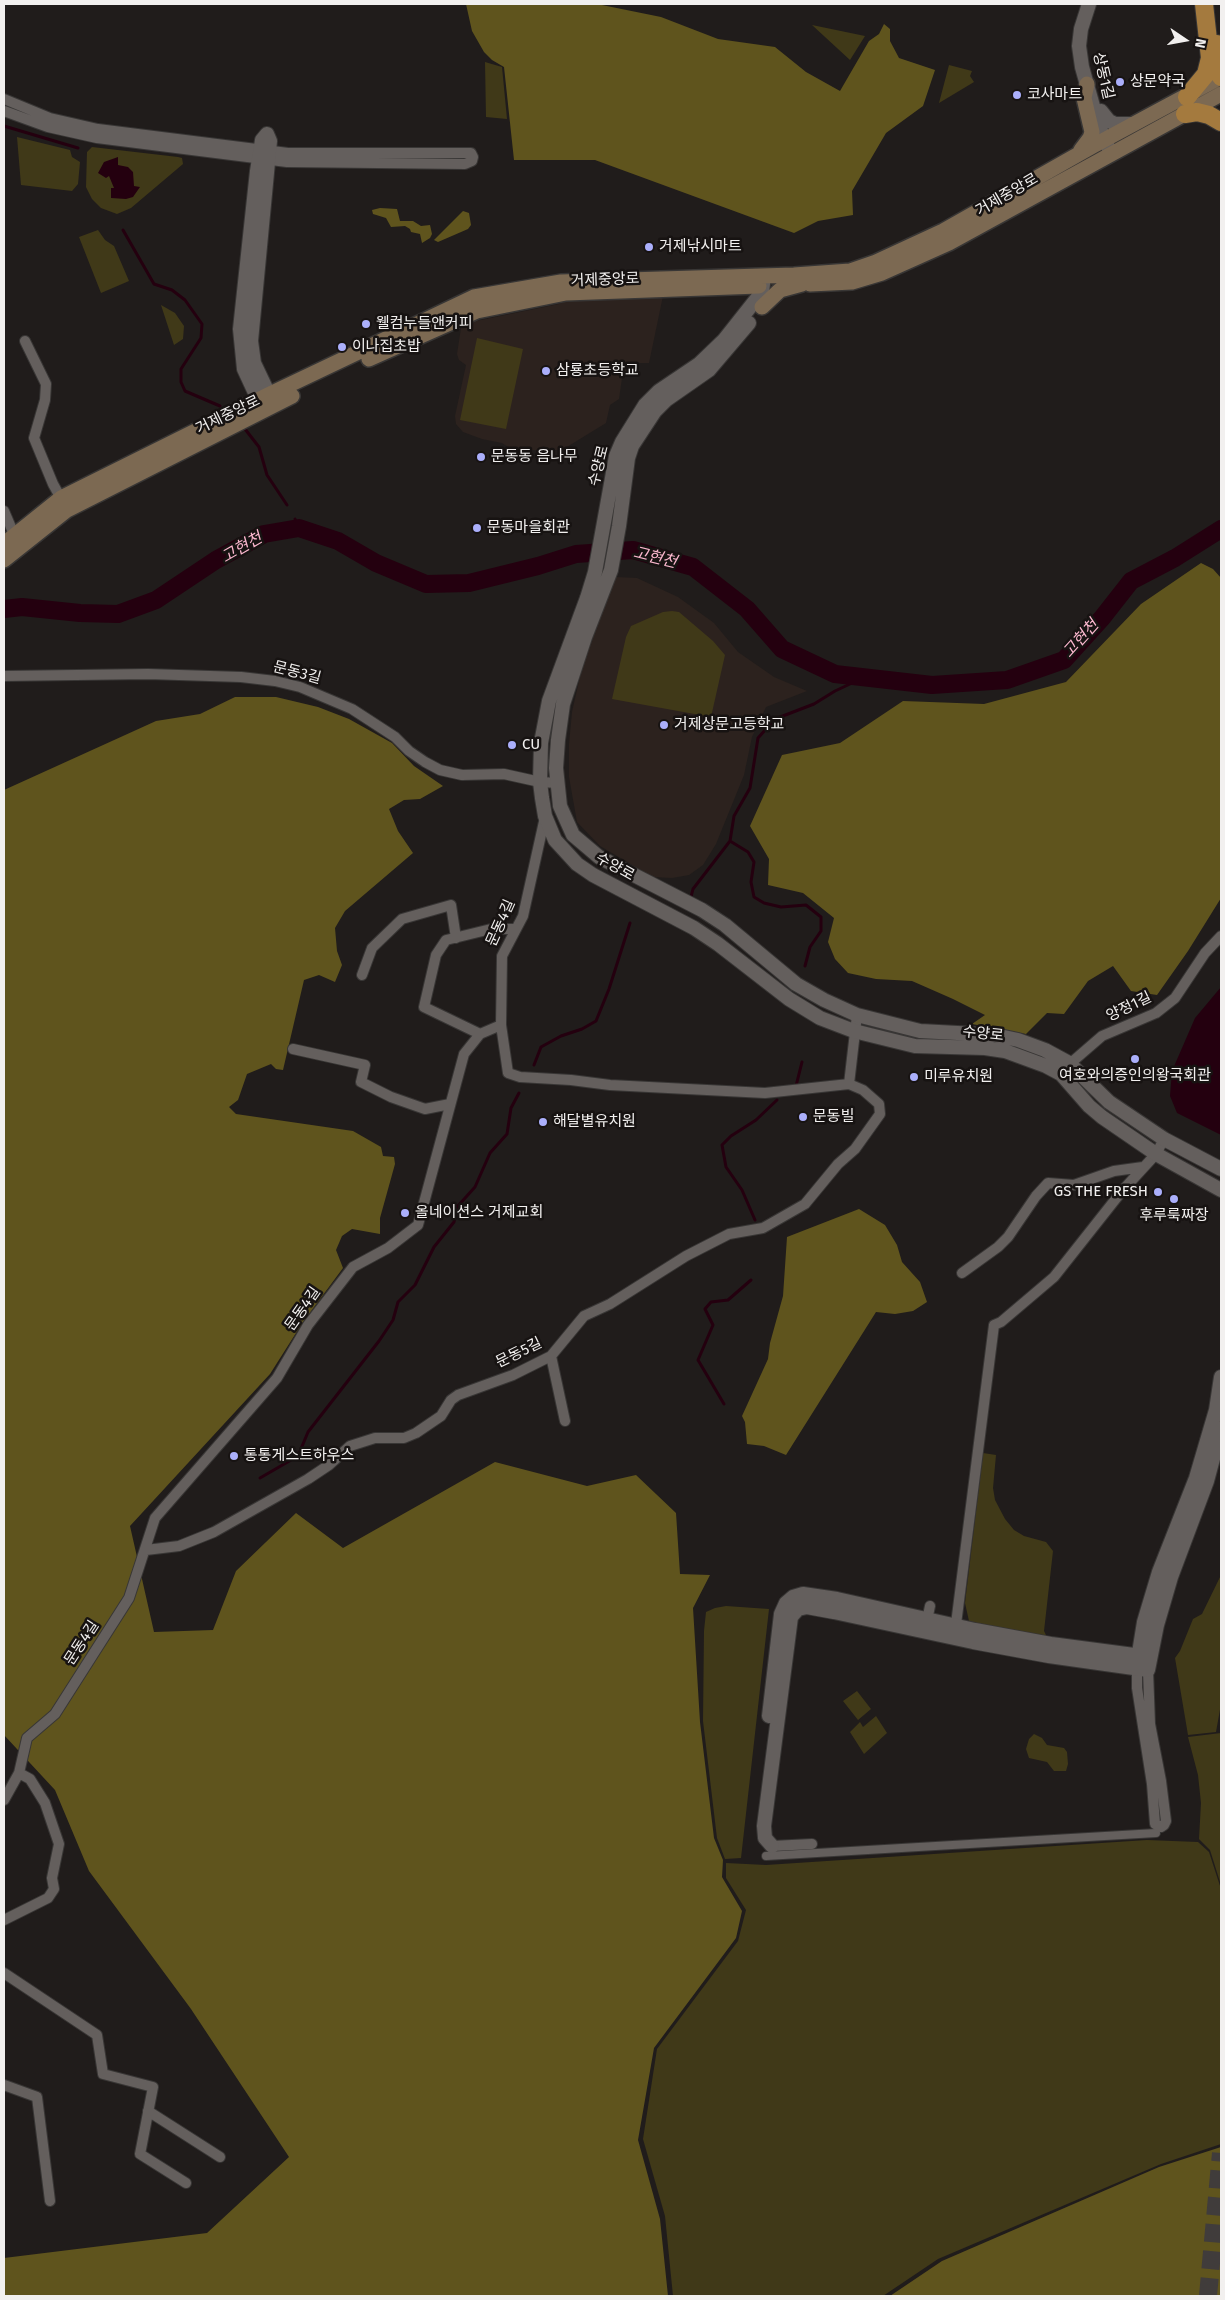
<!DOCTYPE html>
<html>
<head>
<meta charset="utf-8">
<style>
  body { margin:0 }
  #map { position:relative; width:1225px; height:2300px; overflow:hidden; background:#201c1b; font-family:"Fira Sans",sans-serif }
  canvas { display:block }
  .frame { position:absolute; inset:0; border:5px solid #f2f0ef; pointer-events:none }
  .north { position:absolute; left:1160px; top:15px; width:50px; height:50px; -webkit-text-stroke:4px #171312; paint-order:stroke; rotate:102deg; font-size:14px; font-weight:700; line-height:20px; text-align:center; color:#f2f0ef }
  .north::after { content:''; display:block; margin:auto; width:18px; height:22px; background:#f2f0ef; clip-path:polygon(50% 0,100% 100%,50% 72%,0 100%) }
</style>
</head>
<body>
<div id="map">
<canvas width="1225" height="2300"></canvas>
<div class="frame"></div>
<div class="north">N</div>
</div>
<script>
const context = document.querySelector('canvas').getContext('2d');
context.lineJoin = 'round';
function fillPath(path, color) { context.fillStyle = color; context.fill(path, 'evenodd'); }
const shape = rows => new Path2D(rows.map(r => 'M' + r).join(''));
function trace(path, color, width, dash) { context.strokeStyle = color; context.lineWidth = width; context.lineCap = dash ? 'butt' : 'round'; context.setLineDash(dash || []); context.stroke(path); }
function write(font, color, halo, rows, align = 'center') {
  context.font = font + ' "Fira Sans","Noto Sans KR",sans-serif'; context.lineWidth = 5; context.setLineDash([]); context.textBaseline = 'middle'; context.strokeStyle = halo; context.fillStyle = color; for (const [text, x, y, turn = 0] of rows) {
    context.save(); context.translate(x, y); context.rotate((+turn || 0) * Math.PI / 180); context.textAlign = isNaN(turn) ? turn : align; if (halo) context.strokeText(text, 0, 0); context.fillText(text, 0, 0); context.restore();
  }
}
const built = shape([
  [663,296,649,363,635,363,622,378,619,399,610,405,606,423,562,450,513,450,502,443,482,439,463,432,456,424,455,416,466,365,459,360,457,354,461,328,471,322,559,304,567,300],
  [615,577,637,578,678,597,714,623,738,652,774,677,807,691,766,707,752,737,744,775,716,844,703,865,689,875,672,878,653,877,600,846,577,822,569,777,569,744,572,712,582,668]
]);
const green = shape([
  [812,25,865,36,850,60],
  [485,62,502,67,507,119,486,117],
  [949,65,972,71,970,76,974,82,939,103],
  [17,137,70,150,72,157,80,162,78,184,72,191,21,185],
  [92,147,178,157,182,158,183,164,131,208,117,214,101,208,92,199,86,187,87,152],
  [98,230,105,240,114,246,129,281,101,293,79,237],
  [161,305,175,313,184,326,183,339,174,345],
  [477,338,523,349,506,429,460,420],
  [672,611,679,612,713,641,725,655,711,717,612,699,626,637,631,626,663,612],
  [983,1453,996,1455,993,1488,995,1500,1005,1519,1014,1530,1024,1536,1046,1542,1053,1551,1044,1631,1047,1637,974,1626,969,1621,965,1603],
  [1221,1575,1221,1704,1216,1732,1188,1735,1175,1658,1180,1651,1193,1619,1202,1614],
  [726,1606,769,1609,741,1858,725,1859,717,1838,703,1721,704,1631,706,1612,715,1608],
  [857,1691,871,1709,858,1720,843,1701],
  [876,1716,887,1733,864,1754,850,1732,860,1722,863,1727],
  [1221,1733,1221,1885,1210,1850,1199,1839,1201,1803,1198,1775,1188,1737],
  [1034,1734,1042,1738,1047,1745,1064,1748,1067,1752,1068,1764,1066,1771,1054,1771,1047,1762,1029,1758,1026,1749,1029,1739],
  [1147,1840,1198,1842,1209,1852,1221,1889,1221,2144,1161,2164,938,2259,883,2296,673,2296,665,2216,643,2139,657,2049,738,1941,746,1910,726,1878,726,1863,766,1865]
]);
const forest = shape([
  [466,4,597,4,661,17,718,39,775,47,806,72,840,91,869,41,879,34,884,24,890,29,890,41,899,58,935,70,923,106,886,133,852,191,853,215,818,221,794,233,595,160,514,160,504,67,492,60,484,52,472,31],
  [380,208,397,209,400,221,413,221,421,226,430,225,432,234,430,238,422,243,420,234,411,232,410,229,405,226,391,227,386,218,373,214,372,210],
  [463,211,469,213,471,225,468,229,438,242,434,240],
  [1201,563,1213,569,1221,578,1221,898,1188,951,1157,995,1131,991,1113,966,1088,981,1064,1014,1047,1013,1026,1034,972,1024,985,1015,953,999,912,981,876,979,848,973,835,959,828,942,834,918,803,893,768,885,769,859,750,826,782,755,840,743,903,701,984,704,1066,682,1141,604],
  [235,697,276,697,318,707,349,719,392,743,414,766,443,786,420,799,404,800,389,809,398,831,413,853,345,911,335,928,337,951,342,965,335,982,319,975,304,980,283,1070,276,1069,271,1064,247,1074,238,1100,229,1107,236,1114,353,1131,381,1147,383,1156,394,1157,395,1164,380,1218,380,1234,352,1229,342,1236,336,1250,343,1268,303,1322,270,1374,130,1526,154,1632,213,1630,236,1571,296,1513,343,1548,495,1462,587,1486,636,1475,676,1513,680,1574,710,1575,693,1608,700,1722,714,1838,723,1860,722,1877,742,1911,736,1938,654,2048,638,2140,660,2219,668,2296,4,2296,4,2258,207,2233,289,2157,191,2009,89,1871,55,1790,4,1735,4,790,156,721,200,714],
  [859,1209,885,1225,897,1245,902,1262,920,1282,927,1302,913,1311,895,1314,876,1312,786,1455,764,1446,747,1444,745,1422,742,1416,768,1359,770,1343,783,1296,787,1237],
  [1221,2147,1221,2296,890,2296,942,2261,1159,2167]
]);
const water = shape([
  [118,157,118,165,128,167,133,172,134,186,140,187,133,197,126,199,111,198,111,188,114,188,109,176,106,178,98,173,104,162],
  [1221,987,1221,1135,1177,1113,1170,1096,1172,1071,1195,1018]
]);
const stream = shape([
  [4,126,78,148],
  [123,230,154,284,172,290,185,300,202,324,201,338,181,369,181,382,185,391,220,406],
  [245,429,259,447,267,475,287,505],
  [295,519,299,528],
  [730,841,748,852,754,862,751,882,754,897,764,903,781,907,806,905,821,917,821,931,810,947,805,966],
  [691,897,693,889,730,841,734,816,750,788,758,738,775,719,814,704,835,691,865,677],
  [534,1065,541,1047,561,1036,582,1029,596,1021,609,989,630,923],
  [796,1086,802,1062],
  [755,1220,742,1190,726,1167,722,1145,731,1136,756,1120,777,1100],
  [724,1404,698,1360,713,1325,705,1309,711,1302,728,1300,751,1280],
  [260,1478,298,1456,308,1432,379,1341,393,1320,398,1302,415,1285,434,1247,454,1222,457,1207,475,1187,490,1153,507,1134,511,1108,519,1093]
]);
const river = shape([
  [4,609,22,607,80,613,118,614,156,600,216,560,264,534,299,528,338,541,376,563,426,584,469,583,538,566,576,554,633,550,693,567,747,609,782,649,835,674,932,685,1007,680,1064,660,1102,618,1131,581,1175,558,1221,529]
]);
const trunkTunnel = shape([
  [1208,2296,1221,2153]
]);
const pedestrian = shape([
  [766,1856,1156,1833]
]);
const minor = shape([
  [4,99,50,118,98,129,288,153,471,153,473,157,472,161,465,164,287,162,97,138,48,127,4,111],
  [25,341,46,384,45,400,34,438,53,484,63,502],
  [4,511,16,539],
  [4,676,148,674,241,677,275,681,300,687,352,709,395,737,409,751,425,762,440,770,462,775,504,774,540,782,558,783],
  [362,975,372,948,402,919,451,905,456,938],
  [501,1025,508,1073,520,1077,571,1080,610,1085,765,1093,849,1084,857,1015],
  [480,1034,424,1007,436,955,446,940,491,929,516,929],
  [293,1049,365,1065,361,1082,391,1097,425,1109,450,1104],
  [1065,1068,1102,1036,1156,1013,1175,998,1205,953,1221,936],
  [962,1273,998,1247,1008,1237,1036,1196,1048,1183,1074,1185,1114,1171,1143,1167],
  [551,1356,565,1421],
  [146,1550,179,1546,214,1532,308,1479,329,1465,350,1446,375,1438,404,1438,416,1433,441,1416,451,1400,458,1395,513,1375,551,1356,584,1316,610,1304,686,1256,729,1234,763,1228,805,1204,838,1164,855,1149,880,1114,879,1104,863,1090,849,1084],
  [926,1625,930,1606],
  [955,1632,994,1325,1001,1322,1054,1277,1122,1191,1156,1154,1164,1139],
  [1137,1669,1137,1688,1152,1784,1155,1824,1161,1827,1164,1825,1166,1821,1161,1781,1150,1724,1148,1670],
  [4,1800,19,1773,27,1738,55,1714,129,1598,155,1518,277,1378,308,1325,353,1267,388,1248,418,1225,464,1054,480,1034,501,1025,502,956,523,916,545,817],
  [772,1846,812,1844],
  [4,1920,48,1898,54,1889,52,1878,59,1844,45,1803,30,1779,19,1773],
  [4,1973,97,2035,103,2074,153,2087,140,2154,186,2183],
  [4,2085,37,2097,50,2201],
  [148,2111,220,2157]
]);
const tertiary = shape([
  [1089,4,1081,29,1079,46,1082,67,1098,124,1109,149],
  [1101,111,1109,121,1115,124,1134,124],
  [764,276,762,292,724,340,699,364,659,391,645,405,622,442,616,456,595,572,587,598,549,701,541,743,540,782,542,798,545,816,555,840,577,864,593,875,694,928,718,944,789,999,820,1018,854,1031,915,1046,985,1048,1005,1051,1046,1066,1061,1074,1089,1106,1102,1117,1156,1154,1221,1190],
  [749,323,709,370,666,400,655,411,632,446,628,458,619,526,611,570,585,637,563,704,558,740,556,768,560,806,573,835,599,857,702,910,725,925,796,984,824,1000,857,1015,920,1031,995,1035,1018,1040,1045,1050,1069,1063,1109,1102,1164,1139,1221,1169],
  [263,410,244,369,240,329,257,171,262,140,267,134,270,141,251,341,254,363,273,403],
  [1137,1665,1144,1622,1159,1572,1196,1478,1216,1410,1221,1377],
  [769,1716,781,1614,786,1603,793,1597,803,1594,837,1599,975,1630,1051,1644,1149,1657],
  [772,1846,765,1838,764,1826,791,1617,798,1609,807,1607,834,1612,973,1642,1049,1656,1148,1670,1157,1625,1171,1577,1207,1481,1221,1429]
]);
const secondary = shape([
  [1081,150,1090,138,1092,132,1084,98,1087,84],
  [810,284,852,282,882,273,949,243,1221,94],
  [762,307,780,290,802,284],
  [369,359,477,311,566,293,759,286],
  [4,544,61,498,268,395,474,297,561,282,794,275,850,271,876,262,943,231,1093,146,1221,77],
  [4,560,67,510,292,396]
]);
const trunk = shape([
  [1217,44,1221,77],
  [1187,97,1206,74,1210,58,1204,4],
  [1185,114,1197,112,1209,115,1221,122]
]);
const markers = [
  [1120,82,5,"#abaffb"],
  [1017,95,5,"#abaffb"],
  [649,247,5,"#abaffb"],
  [366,324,5,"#abaffb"],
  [342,347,5,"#abaffb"],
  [546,371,5,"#abaffb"],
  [481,457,5,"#abaffb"],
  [477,528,5,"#abaffb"],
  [664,725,5,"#abaffb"],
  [512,745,5,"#abaffb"],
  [1135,1059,5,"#abaffb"],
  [914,1077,5,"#abaffb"],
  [803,1117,5,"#abaffb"],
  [543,1122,5,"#abaffb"],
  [1158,1192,5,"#abaffb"],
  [1174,1199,5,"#abaffb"],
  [405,1213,5,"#abaffb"],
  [234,1456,5,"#abaffb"]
];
const streetNames = [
  ["상동1길",1103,76,77],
  ["거제중앙로",1007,195,-30],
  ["거제중앙로",605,280,-2],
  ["거제중앙로",228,415,-26],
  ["수양로",599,466,-76],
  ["문동3길",297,673,15],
  ["수양로",615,867,29],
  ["문동4길",501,923,-66],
  ["양정1길",1129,1007,-26],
  ["수양로",983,1034,6],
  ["문동4길",303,1309,-55],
  ["문동5길",519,1353,-26],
  ["문동4길",82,1643,-57]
];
const poiNames = [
  ["상문약국",1130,82],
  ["코사마트",1027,95],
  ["거제낚시마트",659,247],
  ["웰컴누들앤커피",376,324],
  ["이나집초밥",352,347],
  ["삼룡초등학교",556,371],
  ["문동동 음나무",491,457],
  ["문동마을회관",487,528],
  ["거제상문고등학교",674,725],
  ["CU",522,745],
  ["여호와의증인의왕국회관",1135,1076,"center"],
  ["미루유치원",924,1077],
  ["문동빌",813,1117],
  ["해달별유치원",553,1122],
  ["GS THE FRESH",1148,1192,"right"],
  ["올네이션스 거제교회",415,1213],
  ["후루룩짜장",1174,1216,"center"],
  ["통통게스트하우스",244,1456]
];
const waterNames = [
  ["고현천",242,548,-30],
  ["고현천",655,558,14],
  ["고현천",1081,639,-48]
];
fillPath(built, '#2c221e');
fillPath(green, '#403918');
fillPath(forest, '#5f541d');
fillPath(water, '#24000f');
trace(stream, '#24000f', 3);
trace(river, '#24000f', 18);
trace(trunkTunnel, '#403c3b', 18, [18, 9]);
trace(pedestrian, '#383635', 10);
trace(minor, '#383635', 12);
trace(tertiary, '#383635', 16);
trace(secondary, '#383635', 18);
trace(trunk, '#383635', 20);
trace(pedestrian, '#645f5d', 8);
trace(minor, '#645f5d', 10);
trace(tertiary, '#645f5d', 14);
trace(secondary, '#7c6952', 15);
trace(trunk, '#a47a3e', 18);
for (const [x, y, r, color] of markers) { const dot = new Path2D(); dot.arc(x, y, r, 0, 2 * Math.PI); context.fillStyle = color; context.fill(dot); trace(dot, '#171312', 2); }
write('15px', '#f2f0ef', '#171312', streetNames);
write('15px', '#f2f0ef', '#171312', poiNames, 'left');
write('italic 16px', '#fcb8cf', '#171312', waterNames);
</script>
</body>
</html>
